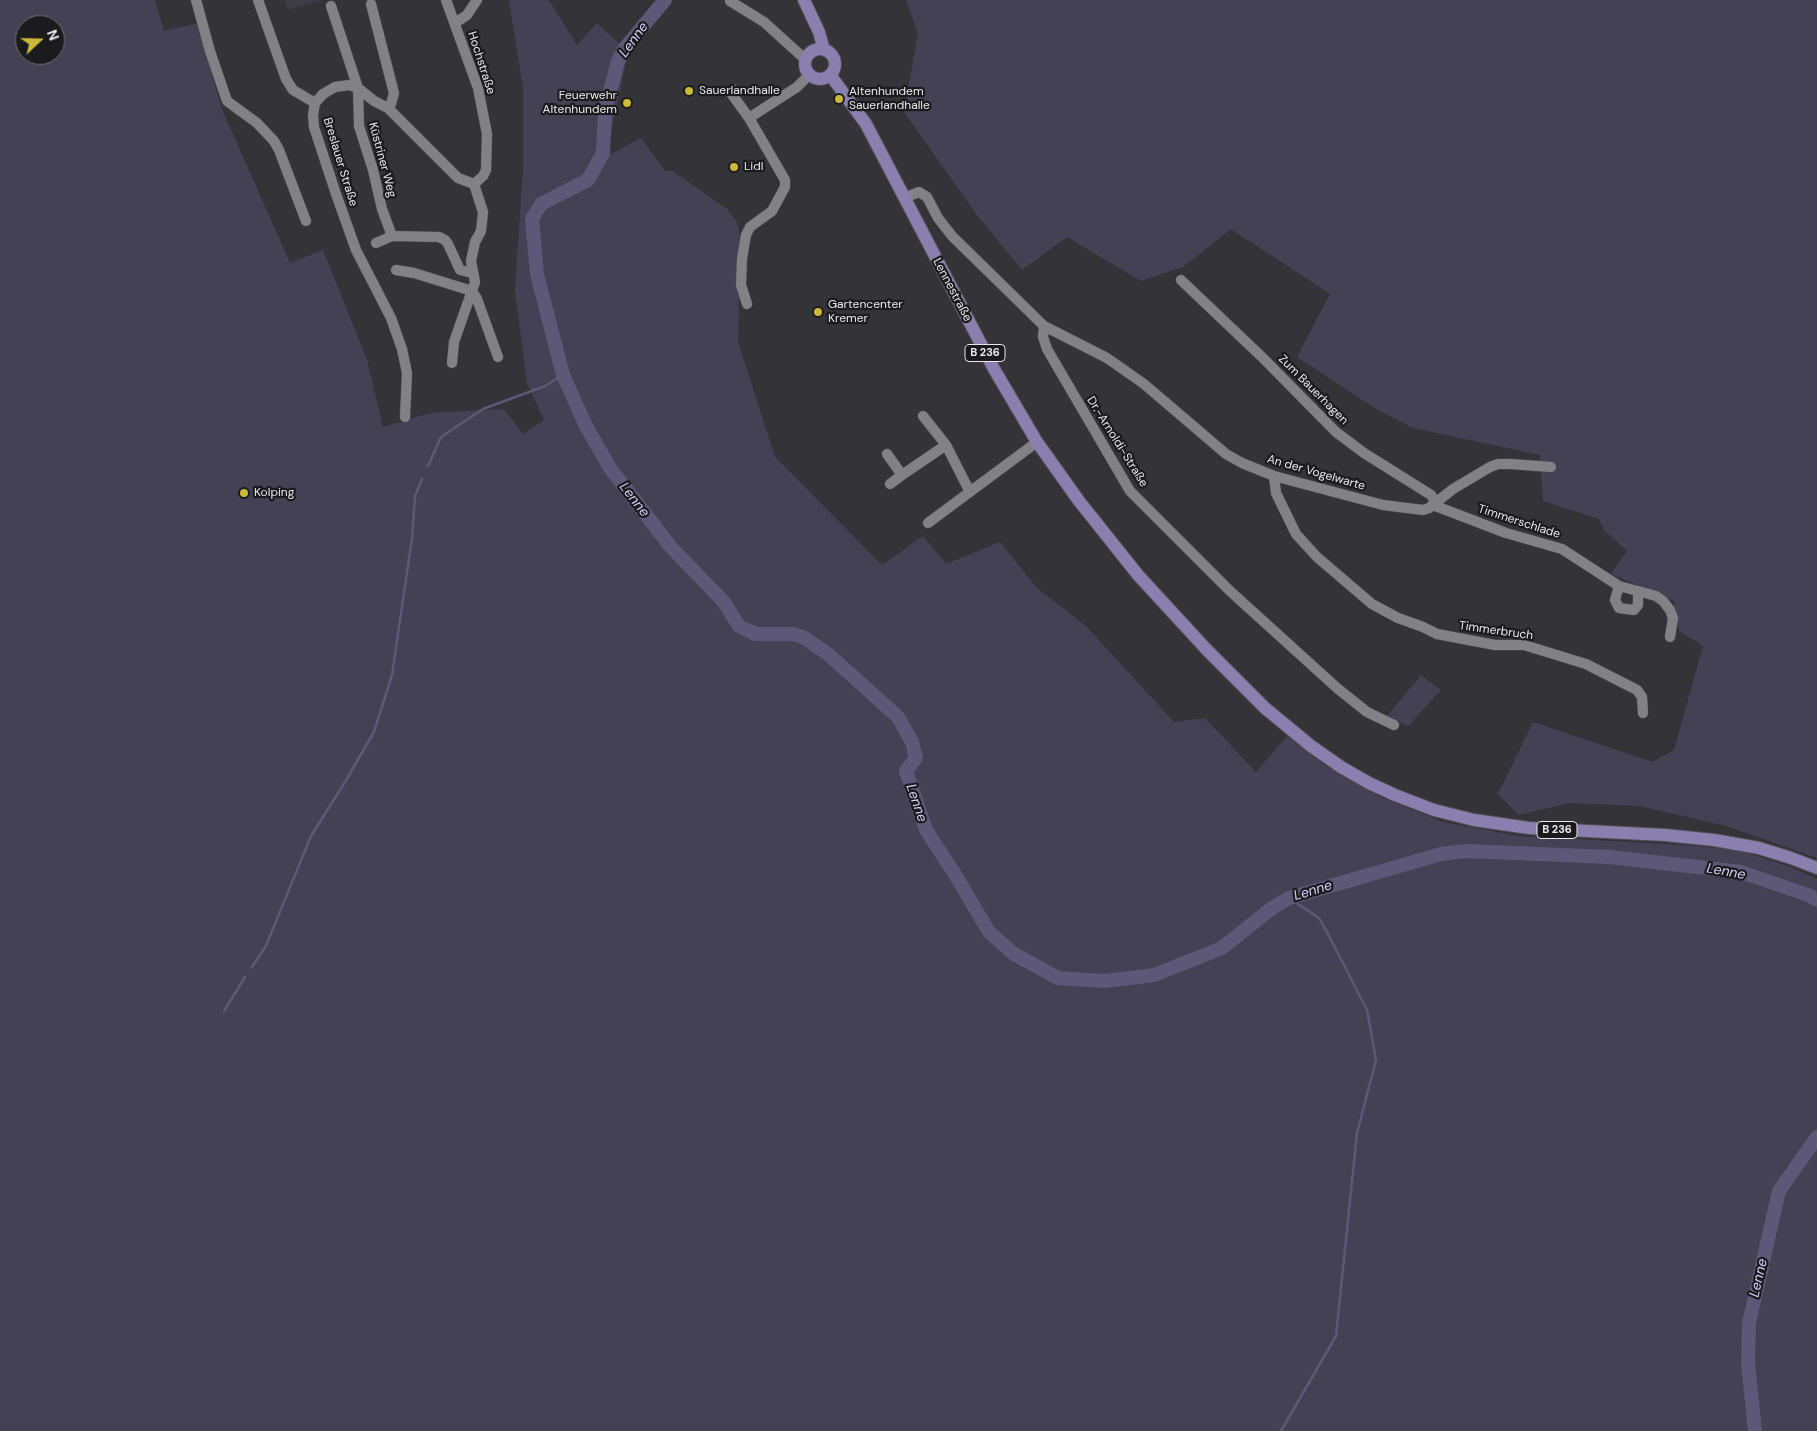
<!DOCTYPE html>
<html>
<head>
<meta charset="utf-8">
<style>
  body { margin:0 }
  #map { position:relative; width:1817px; height:1431px; overflow:hidden; background:#343338; font-family:"DM Sans",sans-serif }
  canvas { display:block }
  .north { position:absolute; left:15px; top:15px; width:50px; height:50px; box-sizing:border-box; background:#1b1b1d; border:1px solid #6d6d6f; border-radius:50%; rotate:69deg; font-size:14px; font-weight:700; line-height:20px; text-align:center; color:#e8e7ea }
  .north::after { content:''; display:block; margin:auto; width:18px; height:22px; background:#cbb939; clip-path:polygon(50% 0,100% 100%,50% 72%,0 100%) }
</style>
</head>
<body>
<div id="map">
<canvas width="1817" height="1431"></canvas>
<div class="north">N</div>
</div>
<script>
const context = document.querySelector('canvas').getContext('2d');
context.lineJoin = 'round';
function fillPath(path, color) { context.fillStyle = color; context.fill(path, 'evenodd'); }
const shape = rows => new Path2D(rows.map(r => 'M' + r).join(''));
function trace(path, color, width, dash) { context.strokeStyle = color; context.lineWidth = width; context.lineCap = dash ? 'butt' : 'round'; context.setLineDash(dash || []); context.stroke(path); }
function write(font, color, halo, rows, align = 'center') {
  context.font = font + ' "DM Sans",sans-serif'; context.lineWidth = 4.5; context.setLineDash([]); context.textBaseline = 'middle'; context.strokeStyle = halo; context.fillStyle = color; for (const [text, x, y, turn = 0] of rows) {
    context.save(); context.translate(x, y); context.rotate((+turn || 0) * Math.PI / 180); context.textAlign = isNaN(turn) ? turn : align; if (halo) context.strokeText(text, 0, 0); context.fillText(text, 0, 0); context.restore();
  }
}
const built = shape([
  [284,0,321,0,288,10]
]);
const green = shape([
  [0,0,155,0,164,31,198,23,221,107,290,263,323,250,367,360,383,427,430,413,504,409,523,434,544,420,527,383,515,291,523,169,523,89,509,0,549,0,577,45,597,23,628,52,608,148,611,154,641,138,665,171,673,171,727,209,737,222,740,237,738,342,775,457,882,565,923,536,946,564,1000,542,1037,588,1086,626,1174,722,1205,718,1256,772,1287,736,1325,765,1381,797,1443,822,1519,836,1684,845,1738,850,1788,866,1817,879,1817,1431,0,1431],
  [25,25,55,25,55,55,25,55],
  [906,0,1817,0,1817,858,1726,826,1639,806,1570,803,1518,815,1498,794,1533,722,1652,762,1674,750,1703,646,1679,631,1674,601,1611,574,1627,551,1604,530,1599,519,1543,501,1540,455,1413,428,1378,410,1297,357,1330,294,1231,229,1183,267,1141,281,1067,237,1022,270,977,215,904,112,918,33],
  [1421,675,1441,690,1408,726,1387,716]
]);
const stream = shape([
  [428,466,441,437,483,409,545,386,563,375],
  [252,967,266,946,311,836,345,782,374,732,392,675,412,538,415,496,422,479],
  [224,1011,245,977],
  [1281,1431,1336,1336,1357,1133,1376,1060,1367,1010,1328,934,1319,918,1289,898]
]);
const river = shape([
  [665,0,624,49,618,61,605,111,603,153,588,180,541,204,532,219,537,274,563,375,586,426,610,468,670,546,723,601,739,626,755,634,793,634,803,637,828,654,898,717,912,742,916,758,906,771,926,830,956,876,989,932,1014,954,1058,978,1105,981,1154,975,1222,948,1272,908,1289,898,1441,854,1466,851,1610,857,1741,872,1808,895,1817,900],
  [1755,1431,1748,1363,1749,1323,1779,1191,1817,1137]
]);
const minor = shape([
  [196,0,210,51,227,101,257,123,274,141,279,150,306,221],
  [258,0,286,79,293,90,315,103],
  [446,0,478,88,487,134,486,170,483,176,474,184],
  [730,1,764,22,806,60],
  [371,4,394,93,391,104,388,108],
  [331,6,358,88,359,126,373,170,382,209,392,236],
  [455,23,467,15,477,0],
  [734,90,731,93,749,118],
  [904,198,919,192,927,197,938,218,952,236,1044,326,1043,337,1047,349,1130,491,1230,591,1337,688,1367,712,1394,725],
  [376,243,392,236,439,237,445,240,448,244,460,270,472,273],
  [396,270,414,273,472,291,477,299,498,357],
  [1181,280,1261,356,1336,432,1364,453,1431,495,1434,499,1433,505],
  [747,304,741,285,742,259,746,235,750,227,772,211,785,187,785,180,749,118,797,87,809,75],
  [1044,326,1107,358,1144,384,1226,454,1242,463,1274,476,1383,505,1423,510,1429,508,1453,489,1490,467,1498,464,1511,464,1551,467],
  [452,363,454,342,475,282,471,261,475,242,481,231,483,212,474,184],
  [923,416,946,445,970,492],
  [405,417,407,373,402,349,391,318,356,250,336,194,314,127,313,115,315,103,323,94,335,87,349,85,358,88,374,101,388,108,458,178,474,184],
  [887,454,902,475,946,445],
  [1274,476,1276,493,1296,534,1317,557,1372,604,1398,618,1423,627,1437,634,1495,645,1524,645,1586,664,1637,690,1642,697,1643,713],
  [890,484,902,475],
  [1433,505,1506,533,1562,549,1619,586,1656,596,1663,601,1670,610,1673,618,1670,637],
  [928,523,1037,442],
  [1619,586,1615,600,1619,608,1634,610,1638,605,1638,591]
]);
const major = shape([
  [804,0,819,32,824,50],
  '805 64a15 15 0 1 1 30 0a15 15 0 1 1-30 0Z',
  [831,76,866,124,994,369,1037,442,1079,501,1138,575,1207,650,1265,708,1311,746,1341,767,1369,783,1395,795,1434,810,1474,820,1529,828,1665,835,1714,840,1759,848,1791,858,1817,868]
]);
const markers = [
  [689,91,5,"#cbb939"],
  [839,99,5,"#cbb939"],
  [627,103,5,"#cbb939"],
  [734,167,5,"#cbb939"],
  [818,312,5,"#cbb939"],
  [244,493,5,"#cbb939"]
];
const shields = [
  [985,353,40],
  [1557,830,40]
];
const shieldNames = [
  ["B 236",985,353],
  ["B 236",1557,830]
];
const streetNames = [
  ["Hochstraße",481,63,72],
  ["Küstriner Weg",382,160,75],
  ["Breslauer Straße",340,162,73],
  ["Lennestraße",952,290,62],
  ["Zum Bauerhagen",1313,390,45],
  ["Dr.-Arnoldi-Straße",1117,442,58],
  ["An der Vogelwarte",1316,473,16],
  ["Timmerschlade",1519,522,18],
  ["Timmerbruch",1496,631,8]
];
const poiNames = [
  ["Sauerlandhalle",699,91],
  ["Altenhundem",849,92],
  ["Sauerlandhalle",849,106],
  ["Feuerwehr",617,96,"right"],
  ["Altenhundem",617,110,"right"],
  ["Lidl",744,167],
  ["Gartencenter",828,305],
  ["Kremer",828,319],
  ["Kolping",254,493]
];
const waterNames = [
  ["Lenne",634,40,-54],
  ["Lenne",634,500,52],
  ["Lenne",916,803,71],
  ["Lenne",1726,872,10],
  ["Lenne",1313,891,-17],
  ["Lenne",1759,1278,-77]
];
fillPath(built, '#3e3c47');
fillPath(green, '#444155');
trace(stream, '#5d5877', 2.5);
trace(river, '#5d5877', 14);
trace(minor, '#505054', 11);
trace(major, '#505054', 14);
trace(minor, '#828186', 10);
trace(major, '#8980af', 12);
for (const [x, y, r, color] of markers) { const dot = new Path2D(); dot.arc(x, y, r, 0, 2 * Math.PI); context.fillStyle = color; context.fill(dot); trace(dot, '#1b1b1d', 2); }
for (const [x, y, w] of shields) { const box = new Path2D(); box.roundRect(x - w / 2, y - 8.5, w, 17, 4); context.fillStyle = '#1b1b1d'; context.fill(box); trace(box, '#e8e7ea', 1); }
write('bold 11px', '#e8e7ea', null, shieldNames);
write('12px', '#e8e7ea', '#1b1b1d', streetNames);
write('12px', '#e8e7ea', '#1b1b1d', poiNames, 'left');
write('italic 14px', '#d6d0fe', '#1b1b1d', waterNames);
</script>
</body>
</html>
